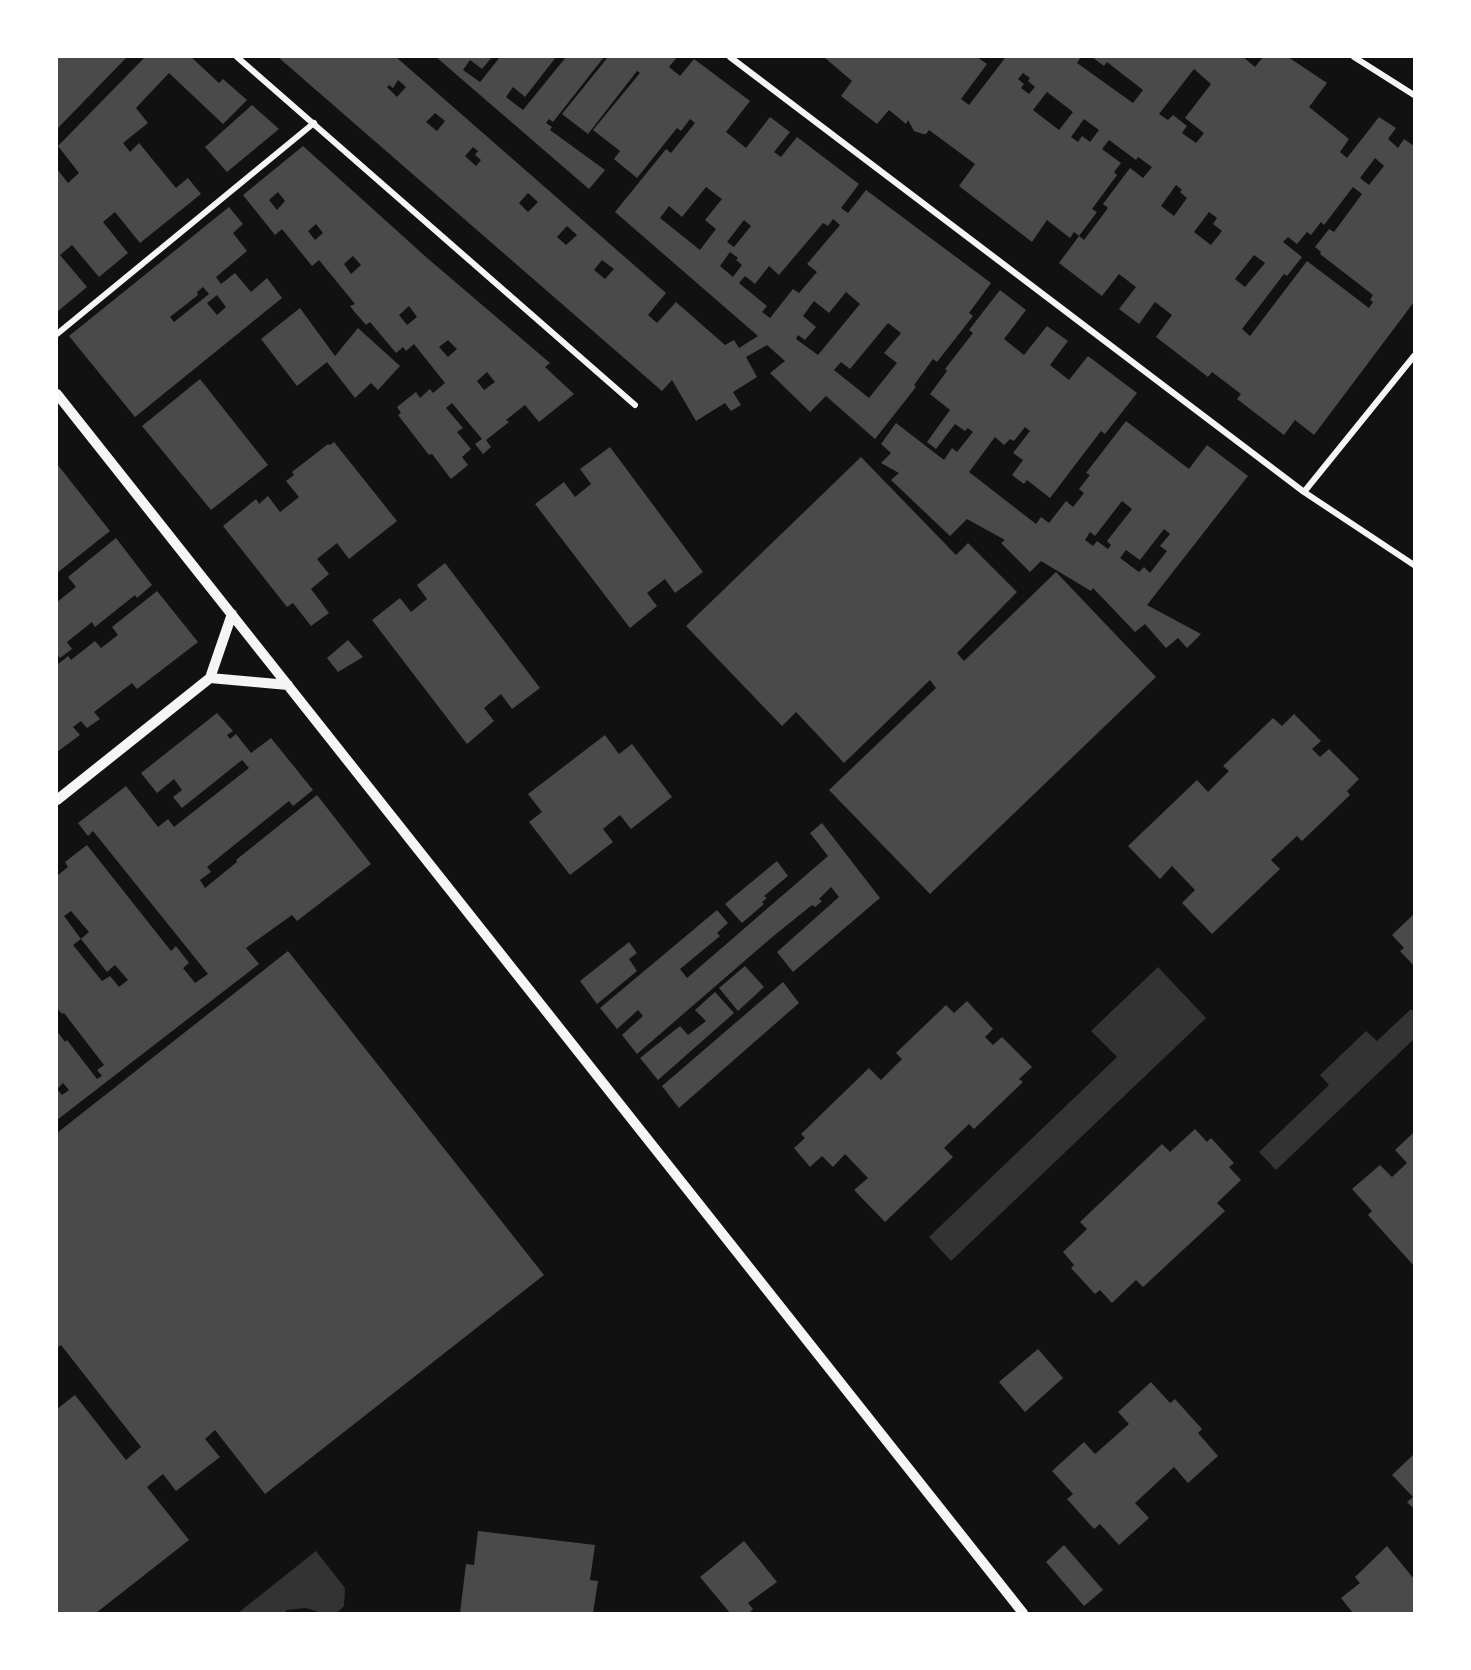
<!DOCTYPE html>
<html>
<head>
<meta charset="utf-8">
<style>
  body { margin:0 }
  #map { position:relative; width:1471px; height:1670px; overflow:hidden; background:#111; font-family:"Archivo Narrow",sans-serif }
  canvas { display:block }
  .frame { position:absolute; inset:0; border:58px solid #fff; pointer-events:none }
</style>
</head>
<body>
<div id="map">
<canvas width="1471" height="1670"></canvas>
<div class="frame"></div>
</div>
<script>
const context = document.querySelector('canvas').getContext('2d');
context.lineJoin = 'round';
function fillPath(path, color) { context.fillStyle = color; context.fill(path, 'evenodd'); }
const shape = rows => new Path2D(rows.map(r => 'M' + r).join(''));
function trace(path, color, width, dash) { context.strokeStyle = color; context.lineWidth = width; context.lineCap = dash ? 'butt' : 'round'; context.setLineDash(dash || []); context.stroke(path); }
const water = shape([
  [1158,967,1206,1018,951,1261,929,1237,1117,1057,1091,1031],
  [1411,1009,1414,1012,1414,1039,1276,1170,1259,1152,1329,1085,1320,1075,1366,1031,1377,1041],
  [316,1551,345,1588,344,1606,338,1612,321,1613,306,1608,287,1610,284,1613,238,1613]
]);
const building = shape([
  [57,57,127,57,57,129],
  [145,57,191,57,219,83,223,79,247,100,223,124,169,73,136,108,148,123,123,143,130,152,139,143,176,188,188,178,201,194,140,243,115,212,103,222,128,253,99,277,72,245,60,255,87,287,57,312,57,169,68,183,79,173,58,146],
  [278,57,396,57,666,293,648,315,657,323,676,302,725,345,734,340,739,348,758,336,615,212,666,149,671,153,695,123,690,119,681,131,677,128,637,178,614,159,620,151,593,130,640,73,637,71,588,134,562,114,608,57,677,57,669,67,680,76,694,59,750,101,726,132,746,148,770,117,790,132,774,152,781,157,797,137,859,184,841,208,848,213,866,190,991,283,969,313,973,316,937,362,933,359,914,385,916,387,875,439,826,396,810,412,770,373,785,361,767,345,746,357,757,377,733,392,741,405,731,411,725,403,696,421,672,380,662,391],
  [398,80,406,87,397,97,387,87,389,85,393,88],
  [435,113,445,121,437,131,426,122],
  [473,147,478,151,475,155,481,160,476,166,465,156],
  [706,187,722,199,705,220,716,229,700,250,660,218,669,206,682,217],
  [528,193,538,202,528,212,519,203],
  [833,219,840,225,807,264,817,272,799,293,793,289,770,318,762,312,767,306,739,283,745,276,755,284,769,266,779,275,823,223,828,226],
  [744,220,751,226,734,247,727,242],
  [567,226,577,235,566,245,557,237],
  [730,252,738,258,736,260,742,265,733,277,720,266],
  [602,260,614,269,605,279,594,270],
  [846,292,860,304,818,355,796,339,798,335,805,340,816,327,803,316,814,301,829,313],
  [888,323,901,333,884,353,897,363,869,398,834,370,841,362,850,369],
  [436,57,492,57,482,69,470,60,463,70,480,82,500,57,556,57,525,97,513,87,506,97,523,110,566,57,604,57,553,122,549,119,546,123,552,127,550,130,605,170,589,189],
  [824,57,977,57,987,64,961,99,969,105,1005,58,1003,57,1081,57,1077,63,1133,103,1143,90,1107,62,1104,66,1092,57,1243,57,1255,67,1263,57,1288,57,1327,83,1309,107,1349,139,1340,152,1347,158,1379,117,1396,128,1388,139,1398,148,1404,139,1414,146,1414,302,1314,435,1295,420,1284,435,1237,399,1241,394,1212,372,1208,377,1156,337,1172,315,1155,302,1139,324,1119,309,1136,287,1119,274,1102,296,1059,263,1079,236,1084,240,1108,208,1103,204,1130,168,1143,178,1152,167,1138,157,1136,160,1109,140,1102,149,1121,163,1114,172,1117,175,1092,209,1097,212,1079,236,1074,232,1070,238,1047,220,1032,242,959,186,975,164,929,130,926,134,923,134,914,131,908,120,906,124,889,110,877,124,841,96,852,81],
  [1194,69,1211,84,1185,118,1204,133,1196,143,1182,133,1187,126,1173,115,1168,120,1159,114],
  [1023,73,1030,78,1028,81,1035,87,1029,94,1021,88,1024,84,1018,79],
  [1047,92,1073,112,1059,130,1033,110],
  [1084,119,1099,130,1090,142,1082,136,1078,142,1071,137],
  [1375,158,1384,166,1369,185,1360,178],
  [1176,185,1182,190,1180,192,1187,198,1174,216,1161,206],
  [1353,187,1362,194,1334,232,1329,229,1315,247,1321,252,1320,254,1373,295,1370,300,1373,302,1369,308,1307,261,1250,336,1242,329,1284,274,1287,276,1302,257,1283,242,1288,237,1297,244,1307,232,1311,235,1321,222,1324,225],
  [1209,212,1217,218,1213,224,1222,231,1211,245,1194,232],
  [1254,255,1265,263,1245,287,1235,279],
  [252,105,279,129,227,172,205,147],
  [303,146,426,257,550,363,545,367,574,394,539,422,525,405,506,420,509,422,486,440,491,447,483,454,475,444,482,439,452,403,446,408,463,428,457,432,471,449,462,457,468,465,451,479,432,454,429,455,398,415,401,413,397,407,416,392,420,398,430,389,433,393,445,383,414,344,406,351,403,347,396,353,370,322,366,325,353,310,350,306,355,304,319,260,312,266,282,229,275,235,243,195],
  [278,192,285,201,277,210,269,200],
  [316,224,323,233,315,240,308,231],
  [353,256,361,265,351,274,344,264],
  [409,306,417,317,407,325,399,315],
  [448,340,457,349,448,357,439,347],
  [487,372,495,382,484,390,477,381],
  [229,207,243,224,233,233,247,251,216,277,221,284,235,273,251,292,267,278,282,298,135,417,69,336],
  [203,287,209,294,174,322,170,317,198,295,197,292],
  [217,295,226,307,217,315,207,303],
  [1000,290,1026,310,1004,339,1024,355,1047,326,1068,341,1050,365,1069,380,1088,356,1137,393,1105,434,1101,431,1050,498,1027,480,1024,484,1012,475,1023,460,1013,453,1030,431,1025,427,1014,441,1010,439,1004,445,995,437,969,472,1036,524,1041,517,1049,523,1066,501,1073,507,1084,493,1079,489,1090,475,1086,473,1126,421,1189,469,1207,445,1248,476,1147,605,1201,634,1187,648,1178,638,1166,648,1145,624,1135,632,1093,588,1091,591,1041,561,1030,572,1001,543,1005,540,967,519,950,536,891,480,899,473,881,463,891,453,881,444,896,423,944,460,952,448,957,452,973,432,968,428,965,431,955,424,936,449,927,442,950,410,930,394,947,371,945,369,973,333,969,330],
  [1122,501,1132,509,1107,541,1111,545,1108,549,1097,541,1093,546,1085,540,1090,532,1095,536],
  [1164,529,1170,534,1160,546,1167,551,1150,573,1144,567,1139,572,1120,558,1126,550,1140,560],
  [300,308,335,356,358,328,400,366,378,390,371,383,355,398,327,362,297,386,261,339],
  [200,379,268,465,211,510,142,426],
  [334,442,397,521,349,559,337,543,317,559,329,574,311,589,329,613,311,626,293,603,287,607,223,526,256,499,259,504,268,496,280,512,299,497,286,481,294,475,292,472,328,444,330,445],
  [610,447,703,572,675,593,665,579,647,593,657,606,630,628,535,504,564,482,575,497,591,484,580,469],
  [861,457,956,555,968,543,1017,592,957,653,964,661,1056,572,1156,677,930,894,829,790,936,688,930,680,844,763,796,712,782,726,686,626],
  [57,464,110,531,57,573],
  [116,538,152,585,137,598,135,595,95,627,92,622,67,642,72,649,60,658,57,654,57,602,76,587,68,577],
  [445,563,540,688,512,709,501,694,484,708,494,721,467,744,372,620,400,598,411,612,427,599,417,585],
  [157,591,198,642,137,689,132,683,94,712,100,719,87,728,81,721,73,727,80,735,57,752,57,665,68,656,71,660,95,641,101,648,118,635,112,627],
  [348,640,363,657,338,672,327,658],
  [217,713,233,731,227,735,230,739,236,734,251,753,271,738,313,790,293,806,289,801,207,867,211,872,200,880,205,888,237,862,236,860,317,795,371,864,297,921,292,915,246,948,259,964,57,1120,57,1031,65,1042,67,1040,97,1079,102,1076,97,1070,104,1065,64,1013,62,1014,57,1008,57,876,68,867,65,862,87,845,171,951,176,946,189,963,183,968,195,983,208,974,93,831,88,836,78,823,126,786,158,827,168,819,174,827,249,768,242,760,182,808,173,797,182,790,174,779,157,793,141,773],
  [71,911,89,932,81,939,107,972,115,965,128,980,119,987,110,976,102,981,73,945,81,939,64,916],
  [63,1083,69,1090,62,1095,57,1089],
  [1294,714,1321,741,1312,749,1320,757,1329,749,1359,779,1347,791,1350,795,1302,841,1297,836,1271,860,1280,869,1212,934,1182,903,1195,890,1172,866,1160,879,1128,846,1197,780,1208,792,1229,771,1223,766,1273,718,1282,726],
  [605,735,619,754,632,744,672,797,631,829,620,815,603,829,613,842,570,875,529,822,542,812,528,794],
  [822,823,880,898,793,972,777,952,839,897,831,887,819,899,822,901,815,907,812,905,771,938,637,1054,622,1035,643,1016,638,1010,617,1029,600,1008,717,910,728,923,717,933,720,936,680,969,687,978,828,856,810,833],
  [777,861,788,876,764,896,767,898,762,902,764,904,742,923,725,904],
  [1414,914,1414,966,1400,951,1404,948,1392,935],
  [629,942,637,953,629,959,637,971,597,1004,580,981],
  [288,951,544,1275,265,1494,215,1430,205,1439,220,1457,176,1491,163,1474,147,1487,189,1540,96,1613,57,1613,57,1409,75,1395,126,1460,141,1447,61,1345,57,1348,57,1133],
  [745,966,764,987,738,1011,719,988],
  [783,982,799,1003,679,1108,662,1086],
  [715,992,734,1013,658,1080,640,1058,680,1026,688,1035,706,1021,695,1010],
  [967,1001,993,1029,985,1037,993,1045,1002,1037,1032,1067,1019,1079,1023,1082,974,1129,969,1124,944,1148,953,1157,885,1222,854,1190,868,1178,845,1154,833,1167,822,1156,810,1167,794,1148,805,1138,801,1134,869,1068,881,1080,902,1059,896,1053,946,1005,954,1013],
  [1195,1129,1207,1142,1211,1138,1234,1163,1229,1167,1241,1180,1217,1203,1225,1211,1143,1287,1136,1280,1112,1303,1100,1290,1095,1294,1071,1268,1074,1265,1063,1252,1087,1229,1080,1222,1162,1144,1170,1152],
  [1414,1132,1414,1266,1368,1215,1372,1211,1352,1189,1380,1165,1392,1177,1407,1163,1395,1150],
  [1038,1349,1063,1378,1025,1412,999,1382],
  [1151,1382,1170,1403,1175,1399,1202,1429,1198,1433,1218,1456,1188,1483,1174,1467,1135,1503,1149,1518,1119,1545,1100,1524,1094,1529,1067,1499,1073,1494,1052,1471,1084,1442,1095,1454,1129,1424,1118,1412],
  [1414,1454,1414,1509,1407,1502,1413,1497,1392,1475],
  [478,1531,595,1545,590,1580,598,1581,593,1613,460,1613,466,1564,474,1565],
  [744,1541,777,1582,748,1603,753,1609,749,1613,730,1613,700,1577],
  [1064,1545,1103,1590,1084,1606,1046,1562],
  [1387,1546,1414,1579,1414,1613,1353,1613,1341,1598,1360,1583,1355,1577]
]);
const minor = shape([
  [237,57,635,405],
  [730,57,1304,492],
  [1354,57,1414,95],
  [57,334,314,123],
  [1414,356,1304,492,1414,565]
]);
const tertiary = shape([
  [57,394,1023,1613],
  [210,678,288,685],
  [57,800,210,678,232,614]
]);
fillPath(water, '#333');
fillPath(building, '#4a4a4a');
trace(minor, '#f5f5f5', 6);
trace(tertiary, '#f5f5f5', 10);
</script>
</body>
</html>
